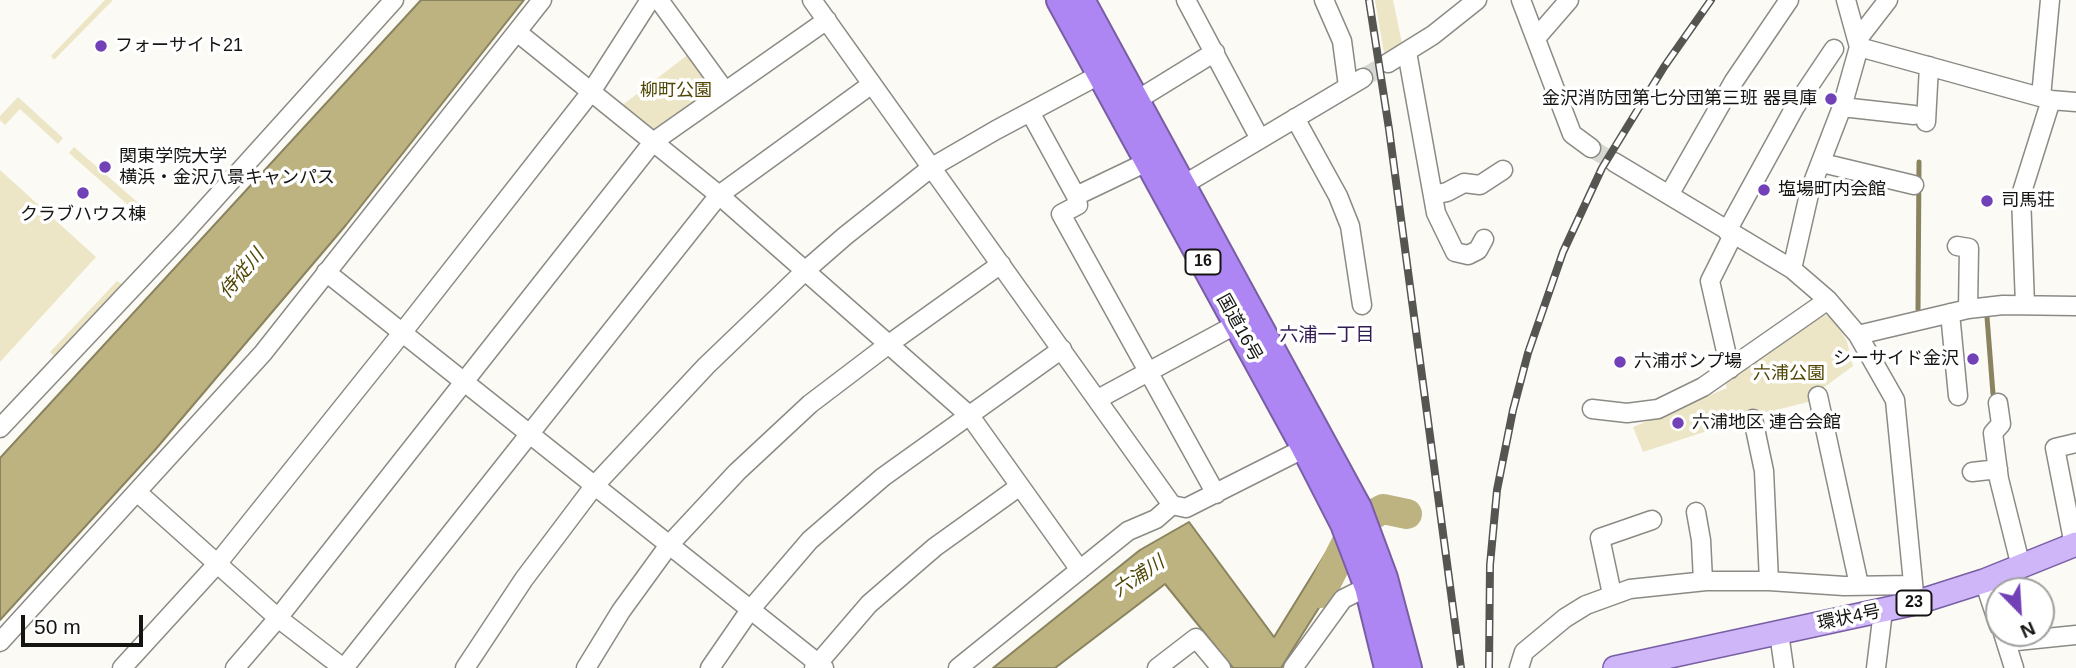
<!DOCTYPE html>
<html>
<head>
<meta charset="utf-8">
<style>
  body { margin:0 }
  #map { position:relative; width:2076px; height:668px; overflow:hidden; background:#fbfaf4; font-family:Arial,sans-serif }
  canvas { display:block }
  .north { position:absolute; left:1985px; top:577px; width:70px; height:70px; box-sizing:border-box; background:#fff; border:2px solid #a1a1a0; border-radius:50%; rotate:156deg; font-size:19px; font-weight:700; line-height:28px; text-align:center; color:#141412 }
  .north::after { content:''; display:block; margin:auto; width:24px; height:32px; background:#7240b7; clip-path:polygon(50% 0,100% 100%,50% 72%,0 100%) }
  .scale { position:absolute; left:21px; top:615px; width:122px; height:32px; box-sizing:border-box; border:4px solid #141412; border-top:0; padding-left:9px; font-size:21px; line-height:24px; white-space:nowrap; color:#141412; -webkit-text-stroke:5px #fff; paint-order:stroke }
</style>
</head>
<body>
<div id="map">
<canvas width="2076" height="668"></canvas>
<div class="north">N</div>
<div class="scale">50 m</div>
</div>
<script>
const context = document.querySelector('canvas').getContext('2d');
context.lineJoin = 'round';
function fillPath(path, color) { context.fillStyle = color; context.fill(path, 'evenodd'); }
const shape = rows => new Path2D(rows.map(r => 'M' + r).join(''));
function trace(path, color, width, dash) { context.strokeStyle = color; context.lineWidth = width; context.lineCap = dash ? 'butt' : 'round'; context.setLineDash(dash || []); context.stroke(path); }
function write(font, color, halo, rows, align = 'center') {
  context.font = font + ' Arial,"Noto Sans JP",sans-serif'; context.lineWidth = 7; context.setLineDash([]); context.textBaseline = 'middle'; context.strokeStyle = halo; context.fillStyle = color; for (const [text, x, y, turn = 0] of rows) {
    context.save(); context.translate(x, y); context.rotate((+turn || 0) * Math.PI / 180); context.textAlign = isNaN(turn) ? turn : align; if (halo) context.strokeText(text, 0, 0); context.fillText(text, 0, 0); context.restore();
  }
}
const green = shape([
  [105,0,113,0,54,60,51,56],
  [1375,0,1393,0,1402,43,1384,53],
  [690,53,717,89,655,132,620,107],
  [18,97,63,138,58,144,20,109,5,125,0,120,0,116],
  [74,147,150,213,144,219,69,153],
  [0,170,96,257,0,362],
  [117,281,122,284,54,356,50,352],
  [1832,315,1847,342,1853,366,1812,396,1812,401,1756,415,1643,452,1633,427,1727,388,1724,380,1818,316]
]);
const water = shape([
  [421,0,524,0,346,225,155,450,0,620,0,458,421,0],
  [1189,522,1274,637,1332,543,1344,568,1281,668,1233,668,1165,584,1055,668,993,668,1140,550,1189,522]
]);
const stream = shape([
  [1918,309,1919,162],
  [1987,317,1993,394]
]);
const river = shape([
  [1321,593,1356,524,1383,509,1407,514]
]);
const minorTunnel = shape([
  [1363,78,1388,63],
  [1591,148,1614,162]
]);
const minor = shape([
  [659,0,725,91],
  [812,0,1172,505,1186,508,1305,448],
  [1186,0,1260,139],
  [1324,0,1342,41,1348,86],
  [1521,0,1572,134,1591,148],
  [517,32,719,195,970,416,1080,570],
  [1536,38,1569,0],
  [1857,40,1888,0],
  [1859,47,2051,100,2076,102],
  [1407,52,1436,213,1455,252,1468,255,1478,250,1484,239],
  [1388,63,1433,35,1477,0],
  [2041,97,2050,0],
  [1137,100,1215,52],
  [1842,107,1914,115],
  [1030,112,1076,196],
  [1295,118,1338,196,1350,226,1362,305],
  [1926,122,1929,66],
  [1149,161,1076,196,1078,205,1061,214,1216,494],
  [1614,162,1792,269,1828,300,1858,335,1895,400,1915,603],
  [1822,163,1914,185],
  [1173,191,1363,78],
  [1433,195,1447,192,1464,183,1480,185,1503,170],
  [1669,195,1734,81,1789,0],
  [1727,231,1795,107,1834,49],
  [1957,246,1969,248,1968,309],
  [1792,269,1810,190,1842,107,1859,47,1846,0],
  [326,272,824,668],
  [2025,305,2021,195,2051,100],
  [1950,313,1958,396],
  [1858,335,1968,309,2003,305,2076,306],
  [1730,369,1710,281,1733,235],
  [1818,396,1859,585],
  [1098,399,1237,324],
  [1998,403,2001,424,1993,433,1999,479,2021,567],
  [1592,409,1627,413,1658,409,1703,387,1828,300],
  [1753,419,1764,471,1769,581],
  [0,428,183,234,394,0],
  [1972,472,1998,469],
  [137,492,278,618,343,668],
  [1696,512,1701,540,1703,581],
  [2074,545,2055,448,2076,443],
  [1984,581,1999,626],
  [1612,594,1600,538,1652,520],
  [1779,633,1784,668],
  [2003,633,2014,668],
  [0,642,263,353,542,0],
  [2007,642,2076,635],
  [122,668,217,564,402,333,591,92,650,0],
  [235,668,278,618,653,142,827,20],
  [344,668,719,195,872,84],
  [465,668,524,579,595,485,706,366,806,270,845,236,932,167,996,130,1101,74],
  [586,668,621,611,669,545,737,472,810,404,889,344,1001,264],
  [710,668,750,610,810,540,883,477,1062,349],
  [814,668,869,604,935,547,1020,486],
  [958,668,1128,531,1156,519,1172,505],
  [1157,668,1196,638,1221,668],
  [1293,668,1343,599,1377,582],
  [1519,668,1524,652,1565,618,1586,605,1630,589,1706,581,1769,581,1844,586,1913,585],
  [1876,668,1883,611]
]);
const major = shape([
  [1615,668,1915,603,1984,581,2076,544]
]);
const highway = shape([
  [1060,0,1305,448,1344,524,1368,587,1388,668],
  [1081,0,1358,508,1384,578,1408,668]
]);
const rail = shape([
  [1369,0,1389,129,1461,668],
  [1489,668,1490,565,1497,490,1513,410,1528,353,1563,252,1602,168,1664,67,1711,0]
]);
const markers = [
  [101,46,7,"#7240b7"],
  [1831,99,7,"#7240b7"],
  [105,167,7,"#7240b7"],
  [1764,190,7,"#7240b7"],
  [83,193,7,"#7240b7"],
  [1987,201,7,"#7240b7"],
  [1973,359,7,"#7240b7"],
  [1620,362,7,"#7240b7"],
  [1678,423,7,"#7240b7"]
];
const shields = [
  [1203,262,35],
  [1914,603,35]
];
const shieldNames = [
  ["16",1203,262],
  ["23",1914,603]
];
const poiNames = [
  ["フォーサイト21",115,46],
  ["金沢消防団第七分団第三班 器具庫",1817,99,"right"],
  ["関東学院大学",119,157],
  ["横浜・金沢八景キャンパス",119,178],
  ["塩場町内会館",1778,190],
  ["司馬荘",2001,201],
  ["クラブハウス棟",83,215,"center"],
  ["シーサイド金沢",1959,359,"right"],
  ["六浦ポンプ場",1634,362],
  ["六浦地区 連合会館",1692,423]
];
const parkNames = [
  ["柳町公園",676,91],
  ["六浦公園",1789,374]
];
const streetNames = [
  ["国道16号",1239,328,61],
  ["環状4号",1849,618,-12]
];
const waterNames = [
  ["侍従川",242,274,-50],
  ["六浦川",1139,577,-34]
];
const neighbourhoodNames = [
  ["六浦一丁目",1327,336]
];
fillPath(green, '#ece6c6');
fillPath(water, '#bdb380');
trace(water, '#8a835f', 2);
trace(stream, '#8a835f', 5);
trace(river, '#bdb380', 30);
trace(minorTunnel, '#d8d8d2', 18, [18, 9]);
trace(minor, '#8b8a84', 21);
trace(major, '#785ea4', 26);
trace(highway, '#785ea4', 30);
trace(minor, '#fff', 18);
trace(major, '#ceb6f8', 23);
trace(highway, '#ae86f3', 26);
trace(rail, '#555552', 8);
trace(rail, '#fff', 5, [16]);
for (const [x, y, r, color] of markers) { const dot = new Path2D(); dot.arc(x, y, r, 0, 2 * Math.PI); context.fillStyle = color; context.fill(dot); trace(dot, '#fff', 2.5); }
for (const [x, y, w] of shields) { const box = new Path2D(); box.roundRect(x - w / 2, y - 12.5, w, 25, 5); context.fillStyle = '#fff'; context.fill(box); trace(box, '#141412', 2); }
write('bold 16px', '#141412', null, shieldNames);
write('18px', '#141412', '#fff', poiNames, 'left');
write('18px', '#504604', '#fff', parkNames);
write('18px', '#141412', '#fff', streetNames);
write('italic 19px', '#514705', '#fff', waterNames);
write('19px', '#321a53', '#fff', neighbourhoodNames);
</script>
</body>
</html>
